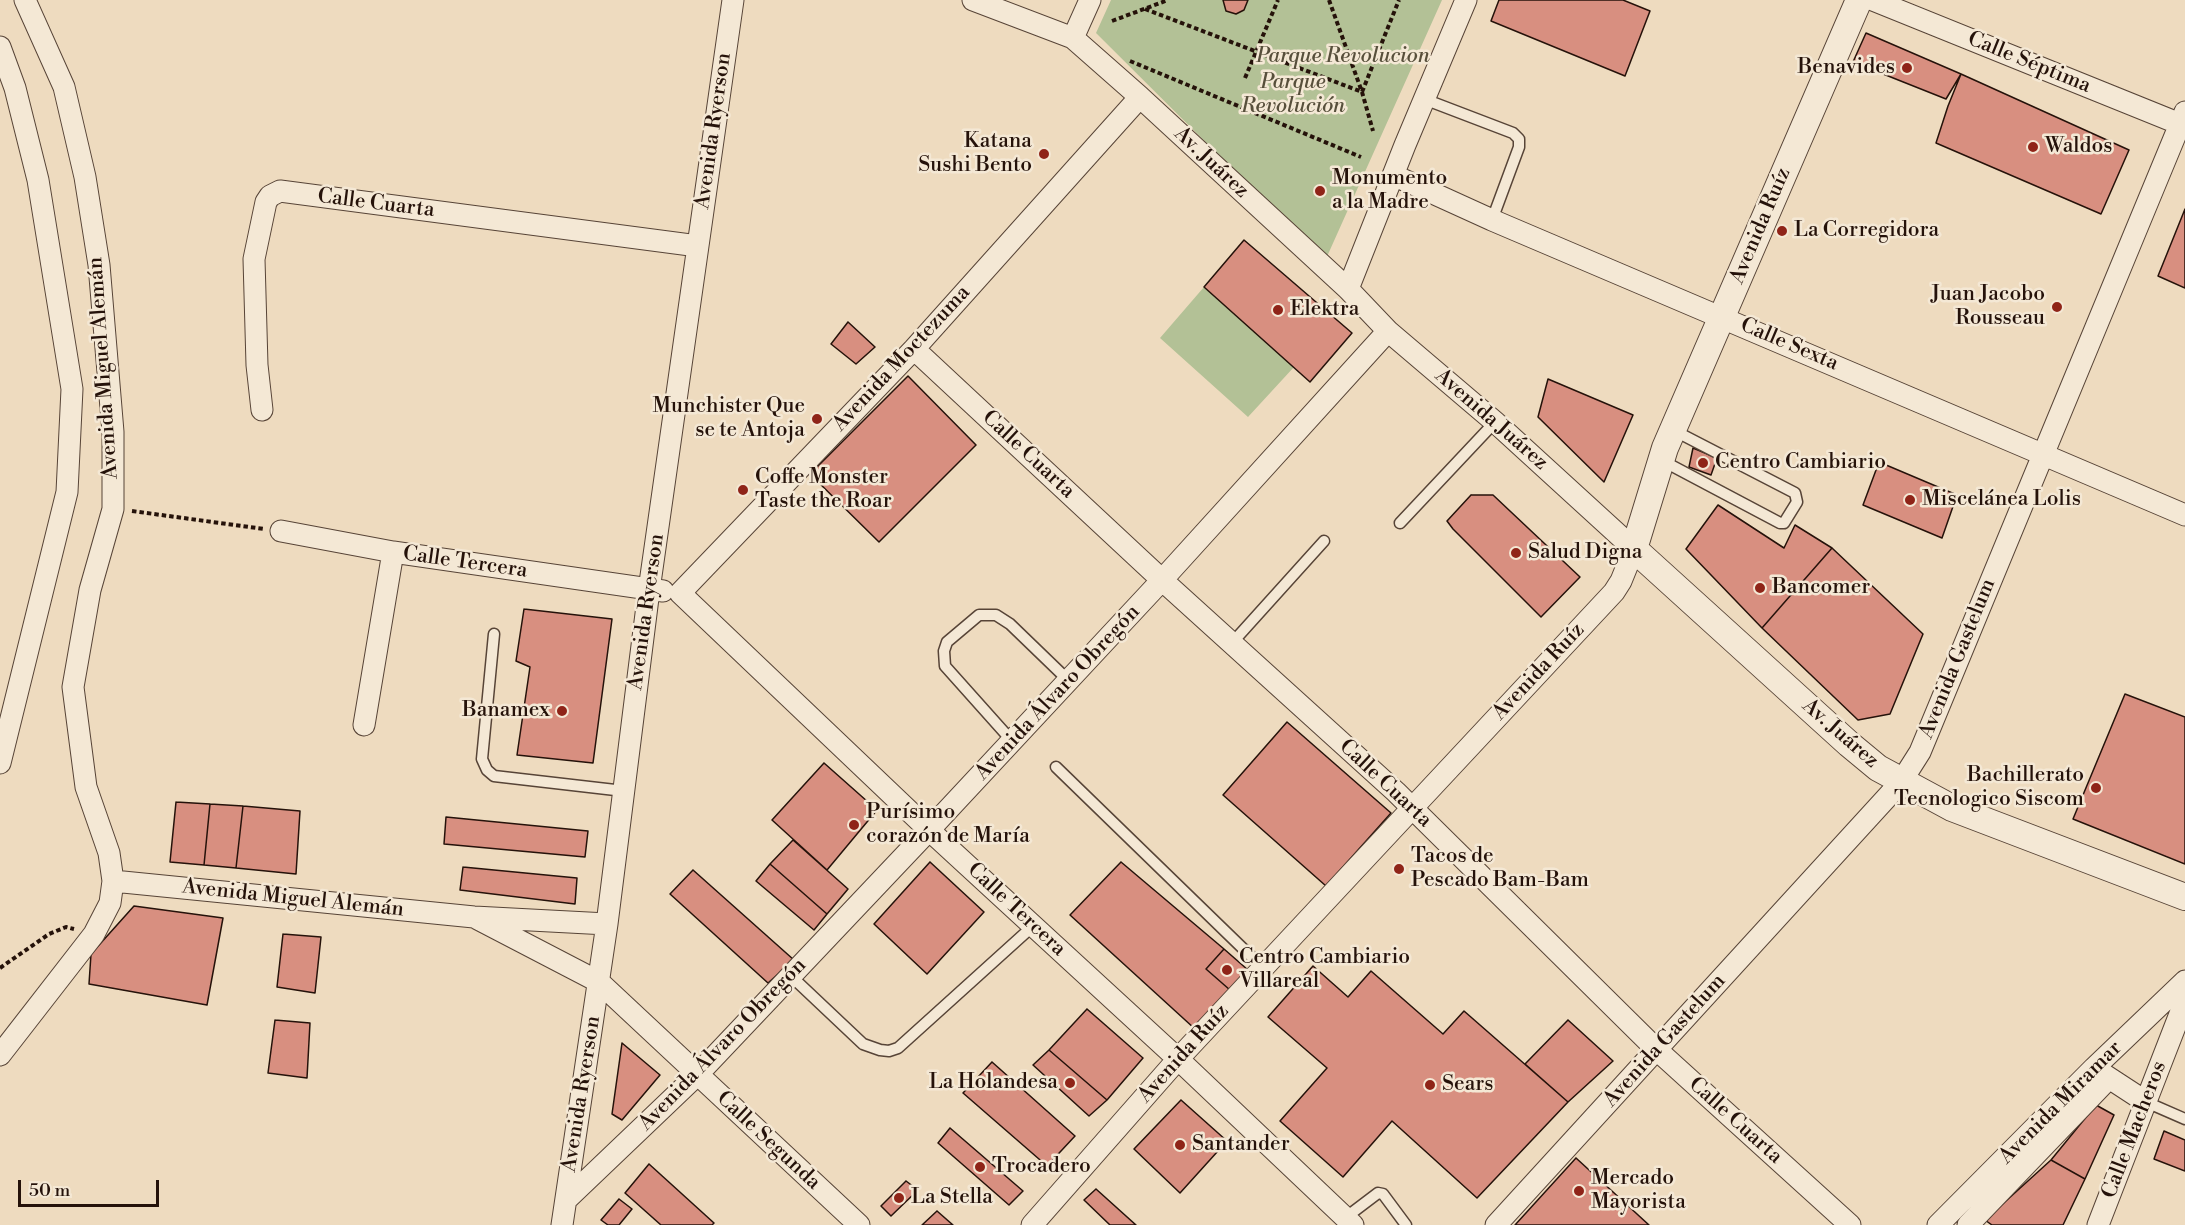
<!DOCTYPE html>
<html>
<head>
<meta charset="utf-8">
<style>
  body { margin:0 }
  #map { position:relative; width:2185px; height:1225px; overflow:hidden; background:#eedbbf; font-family:"Libre Bodoni",serif }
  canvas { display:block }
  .scale { position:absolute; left:18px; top:1180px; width:141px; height:27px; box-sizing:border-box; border:3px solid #25120a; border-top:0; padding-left:8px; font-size:18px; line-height:21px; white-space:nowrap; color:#25120a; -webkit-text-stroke:4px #f4e8d5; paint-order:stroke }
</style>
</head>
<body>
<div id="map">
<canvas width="2185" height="1225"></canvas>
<div class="scale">50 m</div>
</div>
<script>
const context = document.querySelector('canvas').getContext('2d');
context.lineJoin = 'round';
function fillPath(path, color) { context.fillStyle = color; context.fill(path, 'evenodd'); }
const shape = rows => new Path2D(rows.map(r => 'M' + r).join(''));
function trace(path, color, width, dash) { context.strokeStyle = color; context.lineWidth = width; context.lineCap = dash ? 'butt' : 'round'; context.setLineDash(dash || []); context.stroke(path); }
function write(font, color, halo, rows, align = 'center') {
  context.font = font + ' "Libre Bodoni",serif'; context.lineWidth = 5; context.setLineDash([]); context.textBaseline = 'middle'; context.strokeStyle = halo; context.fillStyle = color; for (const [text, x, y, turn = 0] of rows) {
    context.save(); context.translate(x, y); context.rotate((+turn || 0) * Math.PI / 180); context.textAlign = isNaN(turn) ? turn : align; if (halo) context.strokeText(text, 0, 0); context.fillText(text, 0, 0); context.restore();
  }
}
const green = shape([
  [1111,0,1442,0,1325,261,1096,33],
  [1204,287,1294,367,1248,417,1160,338]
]);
const building = shape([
  [1223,0,1248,0,1244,10,1236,14,1226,11,1223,0],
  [1499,0,1623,0,1650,11,1625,76,1491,21,1499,0],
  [1866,33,1961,74,1946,99,1853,62,1866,33],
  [1961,74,2129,150,2101,214,1936,143,1948,106,1961,74],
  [2185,209,2185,288,2158,276,2185,209],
  [1244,240,1352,333,1310,382,1204,287,1244,240],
  [848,322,875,347,856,364,831,344,848,322],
  [908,376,976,445,879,542,810,474,908,376],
  [1548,379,1633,415,1604,482,1538,417,1548,379],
  [1693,448,1717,458,1711,475,1689,467,1693,448],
  [1879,462,1957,495,1942,538,1863,505,1879,462],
  [1471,495,1493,495,1580,577,1541,617,1453,529,1447,521,1471,495],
  [1718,505,1784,548,1795,525,1832,548,1762,628,1686,549,1718,505],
  [1832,548,1923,634,1890,714,1858,720,1762,628,1832,548],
  [524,609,612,619,593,763,517,755,530,667,516,661,524,609],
  [2125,694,2185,717,2185,864,2073,819,2125,694],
  [1287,722,1391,813,1326,886,1223,795,1287,722],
  [824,763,877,810,827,870,772,820,824,763],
  [176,802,210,804,204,865,170,862,176,802],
  [210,804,243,806,236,868,204,865,210,804],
  [243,806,300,811,296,874,236,868,243,806],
  [446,817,588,831,585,857,444,844,446,817],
  [793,840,848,889,827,914,770,864,793,840],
  [930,862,984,912,927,974,874,924,930,862],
  [1121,862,1224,949,1206,969,1230,990,1195,1029,1070,915,1121,862],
  [770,864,827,914,814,930,756,881,770,864],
  [463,867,577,878,575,904,460,890,463,867],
  [693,870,794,960,768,983,670,894,693,870],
  [134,906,223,918,207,1005,89,984,91,954,134,906],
  [283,934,321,937,315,993,277,987,283,934],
  [1224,949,1248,970,1230,990,1206,969,1224,949],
  [1313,966,1348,997,1371,971,1443,1034,1464,1011,1568,1102,1477,1198,1392,1121,1343,1177,1280,1121,1327,1068,1268,1017,1313,966],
  [1087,1009,1143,1058,1107,1100,1049,1050,1087,1009],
  [275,1020,310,1023,307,1078,268,1073,275,1020],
  [1568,1020,1613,1061,1568,1102,1525,1064,1568,1020],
  [622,1043,660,1075,622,1120,612,1114,622,1043],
  [1049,1050,1107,1100,1089,1116,1033,1065,1049,1050],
  [992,1062,1075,1136,1047,1166,963,1093,992,1062],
  [1181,1100,1227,1141,1180,1193,1134,1149,1181,1100],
  [2096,1105,2114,1115,2085,1179,2051,1160,2096,1105],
  [950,1128,1023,1191,1009,1205,938,1143,950,1128],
  [2164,1131,2185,1140,2185,1171,2154,1159,2164,1131],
  [1576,1158,1649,1225,1515,1225,1576,1158],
  [2051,1160,2085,1179,2063,1225,1992,1225,1985,1220,2051,1160],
  [649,1164,714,1223,712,1225,661,1225,625,1193,649,1164],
  [906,1181,918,1190,891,1216,881,1206,906,1181],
  [1096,1189,1136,1225,1110,1225,1084,1200,1096,1189],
  [619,1199,632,1209,619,1225,608,1225,601,1220,619,1199],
  [937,1211,953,1225,922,1225,937,1211]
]);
const path = shape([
  [1329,0,1362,92,1373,131],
  [1145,9,1362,92,1399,0],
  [1112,21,1168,0],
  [1130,61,1361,157],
  [1245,78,1278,0],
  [132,511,264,529],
  [0,968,49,934,66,927,74,929]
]);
const service = shape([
  [1424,99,1513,133,1519,139,1519,147,1492,220],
  [1661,460,1780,523,1784,523,1797,502,1795,493,1673,430],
  [1400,523,1495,422],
  [494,634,482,759,487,770,494,776,624,791],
  [1232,643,1324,541],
  [1012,741,945,666,944,651,947,642,979,615,996,615,1010,624,1069,681],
  [1056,767,1263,968],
  [791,976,863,1044,880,1050,889,1051,898,1048,1033,926],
  [2146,1102,2185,1119],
  [1345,1218,1378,1193,1383,1194,1406,1225]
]);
const minor = shape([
  [973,0,1073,38,1140,97,1348,289,1388,331,1495,422,1634,549,1621,581,1614,592,1178,1059,1032,1225],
  [1873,0,2185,126],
  [1073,38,1090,0],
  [0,47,15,88,38,180,72,389,67,492,0,763],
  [1393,175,1492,220,2185,515],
  [1348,289,1405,145,1466,0],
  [914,349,1162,580,1396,792,1657,1050,1850,1225],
  [262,410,257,365,254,259,266,202,270,196,280,191,698,246],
  [281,531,393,552,663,591],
  [680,593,929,830,1178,1059,1353,1225],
  [680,593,914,349,1140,97],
  [364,725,393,552],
  [113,881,474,917,607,924],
  [474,917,599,982,859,1225],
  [0,1055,94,934,110,903,113,881,109,853,86,787,73,687,90,590,113,509,113,432,99,265,85,177,64,87,25,0],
  [2097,1070,2146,1102],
  [566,1200,697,1075,929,830,1162,580,1388,331],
  [562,1225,607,924,649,590,733,0],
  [1496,1225,1901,782,1920,752,2185,112],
  [1938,1225,2094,1068,2185,981],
  [1968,1225,2109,1078],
  [2098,1225,2185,1001]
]);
const tertiary = shape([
  [1859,0,1665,448,1634,549,1849,744,1878,768,1952,808,2185,897]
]);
const markers = [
  [1907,68,6,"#8f2418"],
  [2033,147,6,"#8f2418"],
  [1044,154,6,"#8f2418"],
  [1320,191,6,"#8f2418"],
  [1782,231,6,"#8f2418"],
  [2057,307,6,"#8f2418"],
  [1278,310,6,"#8f2418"],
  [817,419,6,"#8f2418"],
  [1703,463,6,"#8f2418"],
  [743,490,6,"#8f2418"],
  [1910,500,6,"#8f2418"],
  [1516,553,6,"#8f2418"],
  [1760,588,6,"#8f2418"],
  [562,711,6,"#8f2418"],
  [2096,788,6,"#8f2418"],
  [854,825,6,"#8f2418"],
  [1399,869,6,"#8f2418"],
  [1227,970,6,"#8f2418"],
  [1070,1083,6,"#8f2418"],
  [1430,1085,6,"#8f2418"],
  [1180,1145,6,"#8f2418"],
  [980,1167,6,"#8f2418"],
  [1579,1191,6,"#8f2418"],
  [899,1198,6,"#8f2418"]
];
const parkNames = [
  ["Parque Revolucion",1343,57],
  ["Parque",1293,83],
  ["Revolución",1293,107]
];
const streetNames = [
  ["Calle Séptima",2029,63,22],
  ["Avenida Ryerson",714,131,-82],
  ["Av. Juárez",1211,163,43],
  ["Calle Cuarta",376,204,7],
  ["Avenida Ruíz",1761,226,-67],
  ["Calle Sexta",1789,345,23],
  ["Avenida Moctezuma",902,359,-47],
  ["Avenida Miguel Alemán",104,368,-94],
  ["Avenida Juárez",1491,420,41],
  ["Calle Cuarta",1028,455,43],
  ["Calle Tercera",465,563,8],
  ["Avenida Ryerson",647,612,-82],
  ["Avenida Gastelum",1958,659,-68],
  ["Avenida Ruíz",1539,672,-47],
  ["Avenida Álvaro Obregón",1058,693,-47],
  ["Av. Juárez",1840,734,41],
  ["Calle Cuarta",1385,784,43],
  ["Avenida Miguel Alemán",293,899,6],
  ["Calle Tercera",1016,910,43],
  ["Avenida Gastelum",1665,1041,-48],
  ["Avenida Álvaro Obregón",723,1045,-46],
  ["Avenida Ruíz",1184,1054,-48],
  ["Avenida Ryerson",582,1094,-81],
  ["Avenida Miramar",2061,1103,-45],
  ["Calle Cuarta",1735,1121,42],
  ["Calle Macheros",2135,1130,-69],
  ["Calle Segunda",768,1141,43]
];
const poiNames = [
  ["Benavides",1895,68,"right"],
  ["Katana",1032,142,"right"],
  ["Sushi Bento",1032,166,"right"],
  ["Waldos",2045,147],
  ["Monumento",1332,179],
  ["a la Madre",1332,203],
  ["La Corregidora",1794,231],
  ["Juan Jacobo",2045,295,"right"],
  ["Rousseau",2045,319,"right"],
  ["Elektra",1290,310],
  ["Munchister Que",805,407,"right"],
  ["se te Antoja",805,431,"right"],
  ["Centro Cambiario",1715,463],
  ["Coffe Monster",755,478],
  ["Taste the Roar",755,502],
  ["Miscelánea Lolis",1922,500],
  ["Salud Digna",1528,553],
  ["Bancomer",1772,588],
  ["Banamex",550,711,"right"],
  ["Bachillerato",2084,776,"right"],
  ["Tecnologico Siscom",2084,800,"right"],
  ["Purísimo",866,813],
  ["corazón de María",866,837],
  ["Tacos de",1411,857],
  ["Pescado Bam-Bam",1411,881],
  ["Centro Cambiario",1239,958],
  ["Villareal",1239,982],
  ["La Holandesa",1058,1083,"right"],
  ["Sears",1442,1085],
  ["Santander",1192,1145],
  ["Trocadero",992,1167],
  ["Mercado",1591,1179],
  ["Mayorista",1591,1203],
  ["La Stella",911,1198]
];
fillPath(green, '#b3c196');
fillPath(building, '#d88f80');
trace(building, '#25120a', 1.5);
trace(service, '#574437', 13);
trace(minor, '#574437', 23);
trace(tertiary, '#574437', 28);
trace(path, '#25120a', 4, [4.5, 3]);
trace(service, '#f4e8d5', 10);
trace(minor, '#f4e8d5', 21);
trace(tertiary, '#f4e8d5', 26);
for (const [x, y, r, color] of markers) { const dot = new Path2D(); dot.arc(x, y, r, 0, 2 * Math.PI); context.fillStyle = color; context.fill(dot); trace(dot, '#f4e8d5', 2); }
write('italic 21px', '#574f3b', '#f4e8d5', parkNames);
write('21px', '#25120a', '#f4e8d5', streetNames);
write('21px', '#25120a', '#f4e8d5', poiNames, 'left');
</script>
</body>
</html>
